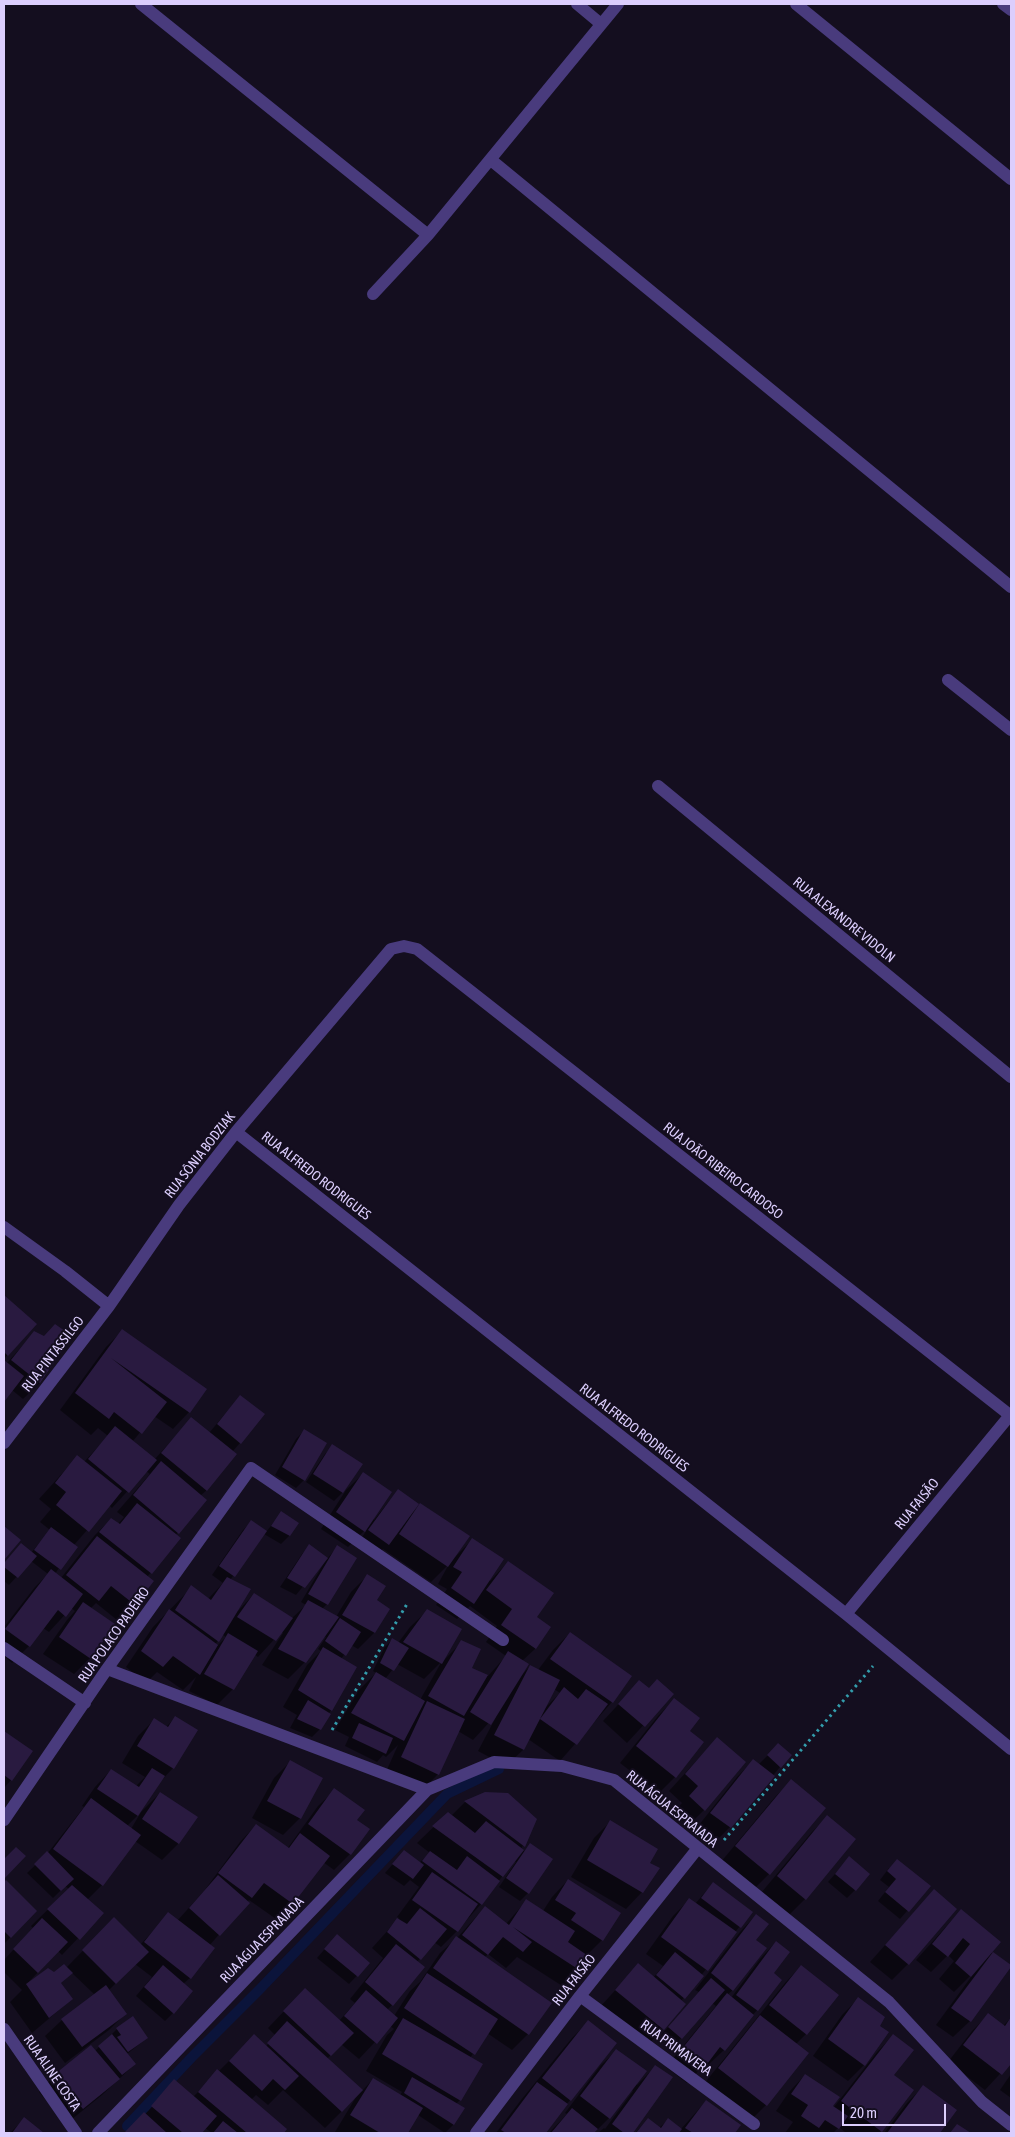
<!DOCTYPE html>
<html>
<head>
<meta charset="utf-8">
<style>
  body { margin:0 }
  #map { position:relative; width:1015px; height:2137px; overflow:hidden; background:#140e1f; font-family:"Asap Condensed",sans-serif }
  canvas { display:block }
  .frame { position:absolute; inset:0; border:5px solid #dccefd; pointer-events:none }
  .scale { position:absolute; left:842px; top:2104px; width:104px; height:22px; box-sizing:border-box; border:2px solid #dccefd; border-top:0; padding-left:6px; font-size:15px; line-height:18px; white-space:nowrap; color:#dccefd; -webkit-text-stroke:4px #140e1f; paint-order:stroke }
</style>
</head>
<body>
<div id="map">
<canvas width="1015" height="2137"></canvas>
<div class="frame"></div>
<div class="scale">20 m</div>
</div>
<script>
const context = document.querySelector('canvas').getContext('2d');
context.lineJoin = 'round';
function fillPath(path, color) { context.fillStyle = color; context.fill(path, 'evenodd'); }
const shape = rows => new Path2D(rows.map(r => 'M' + r).join(''));
function trace(path, color, width, dash) { context.strokeStyle = color; context.lineWidth = width; context.lineCap = dash ? 'butt' : 'round'; context.setLineDash(dash || []); context.stroke(path); }
function write(font, color, halo, rows, align = 'center') {
  context.font = font + ' "Asap Condensed",sans-serif'; context.lineWidth = 4; context.setLineDash([]); context.textBaseline = 'middle'; context.strokeStyle = halo; context.fillStyle = color; for (const [text, x, y, turn = 0] of rows) {
    context.save(); context.translate(x, y); context.rotate((+turn || 0) * Math.PI / 180); context.textAlign = isNaN(turn) ? turn : align; if (halo) context.strokeText(text, 0, 0); context.fillText(text, 0, 0); context.restore();
  }
}
const shadow = shape([
  [4,1297,35,1324,4,1359],
  [122,1331,189,1412,173,1429,154,1416,132,1442,154,1460,191,1419,209,1433,240,1396,240,1443,232,1452,207,1490,200,1496,176,1535,180,1538,147,1577,134,1604,117,1620,96,1603,90,1609,90,1658,74,1674,43,1654,67,1620,75,1611,71,1608,49,1632,43,1628,29,1646,12,1663,4,1656,4,1627,35,1587,48,1574,31,1561,9,1585,4,1581,4,1563,21,1544,31,1553,50,1530,40,1522,51,1509,39,1499,77,1457,84,1462,108,1436,98,1428,91,1435,60,1410,106,1347],
  [146,1471,150,1474,117,1512,124,1517,118,1524,111,1519,95,1535,61,1578,55,1574,74,1545,109,1505,112,1508],
  [34,1333,40,1383,23,1399,12,1390,4,1400,4,1362,6,1364],
  [304,1431,304,1480,296,1488,275,1475,296,1439],
  [333,1446,361,1465,342,1493,334,1501,306,1482,325,1454],
  [363,1474,374,1520,398,1490,414,1511,420,1504,455,1557,472,1540,490,1581,508,1562,535,1617,550,1627,535,1649,522,1661,522,1675,530,1666,538,1670,553,1650,570,1633,630,1677,612,1702,560,1761,528,1739,523,1750,506,1766,478,1751,496,1717,495,1716,473,1740,458,1731,438,1774,422,1791,385,1774,398,1745,386,1757,383,1755,377,1762,345,1746,349,1737,335,1730,359,1690,376,1673,373,1671,384,1648,392,1640,398,1643,410,1627,427,1611,444,1660,462,1642,470,1668,488,1676,506,1656,486,1642,497,1626,470,1606,457,1619,436,1605,447,1589,438,1584,449,1564,431,1582,383,1549,380,1552,361,1539,366,1531,365,1530,348,1547,321,1529,346,1490],
  [442,1661,420,1700,385,1679,397,1664,424,1679],
  [554,1689,560,1693,544,1709],
  [282,1512,297,1524,289,1536,281,1544,264,1534,230,1580,238,1611,254,1594,292,1618,306,1605,301,1602,324,1563,323,1562,296,1595,280,1587,302,1554,310,1546,327,1559,337,1547,327,1604,322,1609,336,1617,351,1592,367,1576,375,1600,388,1610,374,1633,358,1649,351,1645,341,1659,331,1710,320,1729,312,1737,290,1728,297,1715,283,1707,307,1665,321,1651,318,1649,326,1637,324,1636,305,1662,288,1679,262,1665,283,1633,281,1632,258,1657,254,1654,233,1689,217,1705,189,1691,196,1677,183,1690,157,1672,146,1683,126,1667,153,1627,192,1587,208,1599,223,1583,212,1575,243,1530,251,1522,266,1532],
  [222,1634,226,1637,217,1646,215,1645],
  [639,1682,648,1689,672,1694,627,1743,603,1721],
  [674,1700,689,1731,675,1777,659,1793,620,1763,658,1716],
  [175,1718,173,1768,161,1781,140,1813,127,1826,131,1829,141,1812,160,1793,178,1844,162,1860,135,1841,102,1885,87,1900,102,1913,62,1955,58,1951,25,1986,48,1970,54,1974,66,1968,114,1919,140,1945,169,1914,177,1921,204,1891,240,1842,256,1825,287,1849,318,1806,335,1790,356,1821,350,1854,334,1870,323,1862,292,1903,276,1919,249,1900,209,1946,190,1978,183,1984,173,2013,165,2021,136,1996,152,1977,135,1964,108,1991,125,2014,109,2030,65,2063,45,2036,62,2020,95,1995,72,1973,60,1984,72,1999,32,2033,10,2002,22,1990,4,1972,4,1960,33,1928,31,1926,69,1889,65,1886,53,1898,27,1873,47,1854,84,1807,82,1806,95,1787,111,1770,136,1786,145,1777,122,1763,138,1736,154,1720,166,1727],
  [4,1733,31,1751,11,1780,4,1788],
  [717,1738,704,1810,688,1826,673,1813,682,1803,669,1791],
  [770,1753,780,1767,730,1827,714,1843,695,1830,737,1777,753,1761,758,1765],
  [290,1762,321,1778,300,1818,283,1835,252,1818,274,1778],
  [791,1781,769,1874,753,1890,720,1863,775,1797],
  [485,1793,536,1819,521,1849,524,1851,530,1845,528,1893,520,1901,499,1887,516,1862,514,1861,481,1904,457,1931,441,1947,434,1942,417,1962,392,2005,387,2010,394,2016,410,1991,420,1982,440,1953,457,1938,485,1907,506,1924,527,1900,543,1911,552,1897,568,1880,602,1940,586,1956,592,1960,583,1973,567,1989,517,1957,506,1968,488,1954,485,1957,528,2034,512,2050,487,2033,470,2058,460,2100,456,2104,463,2108,453,2125,445,2133,418,2115,407,2133,337,2133,335,2132,356,2097,325,2128,283,2090,268,2105,256,2095,251,2100,285,2130,282,2133,212,2133,205,2128,200,2133,124,2133,174,2081,193,2097,238,2052,264,2049,275,2035,268,2028,305,1989,339,2021,355,2003,350,1999,383,1958,372,1948,399,1918,397,1917,419,1887,410,1880,404,1886,385,1873,404,1851,419,1863,430,1853,417,1843,448,1813,451,1816,465,1802],
  [390,2026,394,2029,387,2035,366,2071,402,2092,400,2095,373,2079,362,2091,327,2059,341,2044,359,2059],
  [827,1817,854,1839,805,1899,789,1915,761,1893,811,1833],
  [610,1822,642,1892,626,1909,571,1877,594,1838],
  [849,1858,855,1890,847,1898,828,1882],
  [889,1868,929,1886,900,1919,878,1901,889,1887,880,1880],
  [6,1882,36,1911,4,1944,4,1884],
  [713,1883,751,1912,681,2001,684,2004,647,2046,600,2007,638,1965,653,1978,663,1966,646,1954,673,1916,689,1900,695,1904],
  [934,1890,908,1964,892,1980,870,1962],
  [961,1910,991,1952,1011,1966,970,2021,953,2037,936,2025,971,1977,970,1976,954,1992,939,1979,954,1961,948,1955,931,1972,916,1960],
  [756,1915,755,1940,733,1990,727,1995,731,1998,760,1959,776,1942,772,1974,757,2010,724,2050,707,2066,705,2064,687,2083,666,2067,716,2006,712,2003,674,2046,661,2035,699,1992,695,1990,740,1932],
  [329,1944,369,1963,349,1984,317,1958],
  [801,1966,806,2034,796,2044,766,2105,750,2121,703,2085,785,1983],
  [858,1999,878,2026,864,2065,848,2081,813,2056,842,2015],
  [988,2015,1003,2026,1011,2018,1011,2062,985,2090,948,2062,972,2031],
  [132,2018,147,2038,127,2054,135,2064,102,2095,66,2124,39,2092,55,2075,91,2046,95,2051,117,2029],
  [588,2022,570,2100,544,2133,496,2133,521,2100,572,2038],
  [893,2036,892,2076,881,2131,878,2133,846,2133,839,2127,833,2133,785,2133,793,2122,776,2111,789,2092,805,2075,834,2107,877,2052],
  [617,2050,637,2085,656,2066,671,2077,631,2133,598,2133,604,2128,605,2129,633,2091,631,2089,609,2118,594,2133,549,2133,567,2114,565,2113,600,2066],
  [1011,2074,1011,2098,1000,2090],
  [923,2087,955,2111,939,2133,884,2133,907,2103],
  [706,2101,740,2126,734,2133,635,2133,648,2120,659,2128,668,2120,681,2129],
  [24,2119,42,2133,10,2133]
]);
const stream = shape([
  [127,2126,192,2057,260,1989,447,1794,499,1769]
]);
const building = shape([
  [4,1295,37,1324,8,1356,4,1352],
  [55,1324,72,1336,40,1383,11,1360,34,1331,44,1336],
  [122,1329,207,1389,190,1413,111,1358,167,1402,142,1434,114,1412,109,1419,75,1393],
  [4,1360,24,1376,4,1402],
  [240,1395,265,1414,241,1444,217,1424],
  [191,1417,237,1454,207,1491,161,1453],
  [115,1426,157,1460,129,1493,88,1459],
  [304,1429,327,1443,305,1481,282,1467],
  [332,1444,363,1464,343,1493,313,1474],
  [77,1455,122,1491,89,1532,56,1505,66,1492,55,1483],
  [161,1461,207,1500,179,1534,133,1495],
  [363,1472,392,1492,365,1532,336,1512],
  [398,1489,419,1504,389,1545,368,1530],
  [137,1503,181,1538,152,1574,99,1532,111,1518,120,1524],
  [420,1503,470,1536,448,1567,399,1534],
  [281,1511,299,1523,290,1536,271,1526],
  [251,1520,267,1531,235,1577,219,1566],
  [4,1526,21,1540,4,1560],
  [51,1527,78,1547,61,1570,34,1550],
  [97,1536,154,1581,135,1605,111,1586,99,1601,66,1575],
  [472,1538,504,1559,474,1604,451,1588,462,1572,453,1567],
  [21,1543,37,1556,18,1578,4,1567,4,1563],
  [309,1544,328,1558,305,1588,287,1578],
  [337,1545,357,1558,328,1605,308,1594],
  [508,1561,554,1593,537,1617,551,1627,536,1649,501,1625,512,1609,486,1590],
  [51,1569,83,1594,66,1617,58,1610,30,1647,5,1629],
  [367,1574,386,1586,377,1600,390,1609,375,1633,342,1615],
  [227,1577,251,1589,219,1642,175,1610,191,1585,211,1600],
  [254,1593,293,1618,276,1641,237,1617],
  [308,1600,339,1617,306,1663,278,1649],
  [83,1602,115,1624,91,1659,59,1637],
  [169,1609,218,1645,200,1675,173,1656,163,1667,141,1651],
  [427,1609,462,1629,442,1664,403,1642],
  [340,1618,361,1632,346,1656,325,1641],
  [570,1632,632,1676,613,1703,550,1659],
  [228,1633,258,1651,234,1690,204,1674],
  [392,1638,409,1648,394,1671,380,1663],
  [461,1640,481,1649,472,1668,488,1675,464,1716,428,1696],
  [323,1647,357,1667,332,1711,298,1690],
  [508,1651,529,1664,491,1725,470,1712],
  [530,1665,560,1680,524,1750,494,1735],
  [376,1672,425,1701,404,1741,351,1713],
  [657,1679,674,1694,645,1727,618,1704,639,1680,649,1688],
  [564,1687,578,1699,586,1689,608,1704,577,1745,540,1719],
  [674,1698,700,1718,690,1731,704,1742,676,1778,636,1746],
  [308,1700,331,1714,321,1730,297,1719],
  [427,1701,465,1719,439,1775,401,1757],
  [175,1716,198,1730,174,1769,137,1746,154,1718,168,1727],
  [359,1723,393,1738,386,1754,352,1738],
  [4,1731,33,1751,12,1781,4,1775],
  [717,1737,746,1762,705,1811,689,1796,698,1786,685,1774],
  [778,1743,792,1755,781,1768,767,1755],
  [753,1759,775,1776,731,1828,710,1813],
  [290,1760,323,1778,301,1819,267,1801],
  [152,1768,165,1776,138,1816,97,1789,111,1769,139,1787],
  [791,1779,826,1808,770,1875,735,1846],
  [334,1788,365,1810,357,1820,370,1829,351,1855,308,1824],
  [160,1792,198,1817,179,1844,142,1819],
  [485,1792,508,1793,537,1819,525,1847,464,1801],
  [91,1798,141,1835,103,1886,53,1849],
  [448,1812,475,1833,486,1821,524,1850,503,1877,432,1826],
  [827,1815,856,1839,806,1900,777,1876],
  [610,1820,658,1849,650,1863,660,1868,643,1893,587,1860],
  [256,1824,289,1848,300,1833,330,1856,293,1904,264,1883,252,1898,218,1873],
  [530,1843,553,1859,529,1894,506,1878],
  [16,1847,26,1856,4,1879,4,1859],
  [404,1850,424,1865,413,1879,392,1864],
  [47,1851,74,1879,61,1891,34,1864],
  [430,1851,457,1870,467,1856,500,1881,482,1905,422,1861],
  [849,1856,870,1874,856,1891,835,1874],
  [897,1859,931,1886,909,1912,885,1892,896,1879,887,1871],
  [432,1872,478,1904,458,1932,412,1900],
  [218,1875,250,1903,220,1936,189,1908],
  [568,1879,621,1913,603,1941,571,1920,576,1913,555,1900],
  [6,1880,37,1911,11,1938,4,1931,4,1882],
  [713,1882,753,1912,741,1928,701,1898],
  [72,1885,104,1913,80,1940,47,1909],
  [934,1889,957,1909,909,1965,885,1945],
  [689,1898,737,1932,708,1971,661,1937],
  [526,1899,575,1931,568,1942,594,1960,584,1973,513,1927,532,1942,523,1952,503,1937,488,1955,462,1935,485,1906,509,1925],
  [420,1908,447,1929,421,1960,387,1932,397,1918,407,1924],
  [961,1909,1001,1942,971,1977,955,1963,970,1944,963,1938,948,1957,932,1944],
  [168,1912,215,1948,191,1979,144,1942],
  [756,1914,769,1924,756,1940,767,1948,733,1991,711,1973],
  [114,1917,149,1952,116,1984,82,1950],
  [42,1918,68,1942,38,1973,13,1949],
  [337,1934,370,1963,358,1977,324,1949],
  [456,1936,552,2003,529,2035,433,1968],
  [776,1941,790,1952,774,1973,782,1980,758,2011,736,1995],
  [396,1944,425,1967,393,2006,365,1982],
  [675,1952,704,1976,685,1999,656,1975],
  [993,1952,1011,1965,1011,1967,971,2022,951,2008],
  [638,1963,686,2004,664,2030,615,1990],
  [64,1964,73,1973,61,1983,73,1999,49,2018,26,1984,48,1968,54,1972],
  [163,1965,193,1991,174,2014,144,1987],
  [801,1965,839,1995,807,2035,769,2005],
  [427,1973,498,2019,475,2055,404,2008],
  [711,1978,725,1990,682,2039,668,2027],
  [106,1985,127,2014,82,2047,61,2019],
  [305,1988,354,2033,331,2056,283,2011],
  [366,1990,398,2018,377,2044,344,2016],
  [727,1993,754,2015,725,2051,720,2047,704,2068,681,2050],
  [858,1997,885,2017,880,2026,889,2032,865,2066,828,2039],
  [988,2013,1005,2026,1011,2017,1011,2064,1002,2075,963,2045],
  [760,2015,809,2053,767,2106,718,2068],
  [133,2016,148,2038,128,2052,117,2037,121,2035,116,2028],
  [403,2018,483,2064,461,2101,382,2054],
  [588,2020,617,2043,571,2101,542,2078],
  [287,2021,363,2090,342,2112,267,2043],
  [112,2034,136,2064,122,2075,98,2046],
  [254,2034,299,2076,285,2090,273,2079,262,2091,229,2061],
  [893,2034,914,2050,894,2075,914,2090,882,2132,841,2101],
  [91,2045,120,2079,83,2109,55,2074],
  [616,2049,647,2071,610,2119,580,2096],
  [655,2065,673,2077,633,2133,624,2133,612,2124],
  [217,2069,287,2129,284,2133,247,2133,198,2092],
  [805,2074,840,2097,833,2106,848,2116,839,2129,825,2120,819,2128,801,2116,808,2105,791,2094],
  [412,2077,465,2108,454,2125,404,2093],
  [373,2078,423,2108,408,2133,380,2133,350,2115],
  [174,2079,217,2116,202,2133,183,2133,151,2106],
  [537,2082,568,2104,546,2133,506,2133,501,2130],
  [923,2085,957,2110,940,2133,887,2133],
  [706,2100,741,2125,735,2133,693,2133,685,2128],
  [572,2108,598,2129,594,2133,551,2133],
  [144,2112,167,2133,124,2133],
  [24,2117,44,2133,12,2133],
  [648,2118,661,2128,668,2118,682,2129,679,2133,636,2133],
  [223,2121,238,2133,213,2133],
  [957,2124,971,2133,950,2133]
]);
const path = shape([
  [332,1730,407,1604],
  [724,1840,873,1666]
]);
const minor = shape([
  [141,4,428,235],
  [577,4,601,24],
  [796,4,1011,179],
  [1003,4,1011,10],
  [491,160,1011,587],
  [373,294,428,235,618,4],
  [948,680,1011,730],
  [658,786,1011,1077],
  [236,1132,846,1614,1011,1749],
  [4,1227,65,1271,109,1306,179,1205,236,1132,391,949,404,946,417,949,1011,1416],
  [4,1443,109,1306],
  [846,1614,1011,1414],
  [4,1648,85,1703],
  [107,1669,427,1790],
  [4,1820,107,1669,251,1468,503,1640],
  [580,1996,754,2124],
  [4,2029,76,2133],
  [98,2133,427,1790,494,1762,562,1766,614,1780,889,2002,982,2102,1011,2125],
  [476,2133,580,1996,698,1848]
]);
const streetNames = [
  ["RUA ALEXANDRE VIDOLN",844,920,39],
  ["RUA SÔNIA BODZIAK",200,1155,-52],
  ["RUA JOÃO RIBEIRO CARDOSO",723,1171,38],
  ["RUA ALFREDO RODRIGUES",316,1176,38],
  ["RUA PINTASSILGO",53,1354,-52],
  ["RUA ALFREDO RODRIGUES",634,1428,38],
  ["RUA FAISÃO",917,1504,-51],
  ["RUA POLACO PADEIRO",114,1635,-55],
  ["RUA ÁGUA ESPRAIADA",672,1809,39],
  ["RUA ÁGUA ESPRAIADA",262,1940,-46],
  ["RUA FAISÃO",574,1980,-52],
  ["RUA PRIMAVERA",676,2048,36],
  ["RUA ALINE COSTA",52,2073,55]
];
fillPath(shadow, '#0007');
trace(stream, '#0b143b', 10);
fillPath(building, '#291a40');
trace(path, '#339dac', 3, [2.5, 4]);
trace(minor, '#493b7d', 12);
write('14px', '#dccefd', '#140e1f', streetNames);
</script>
</body>
</html>
